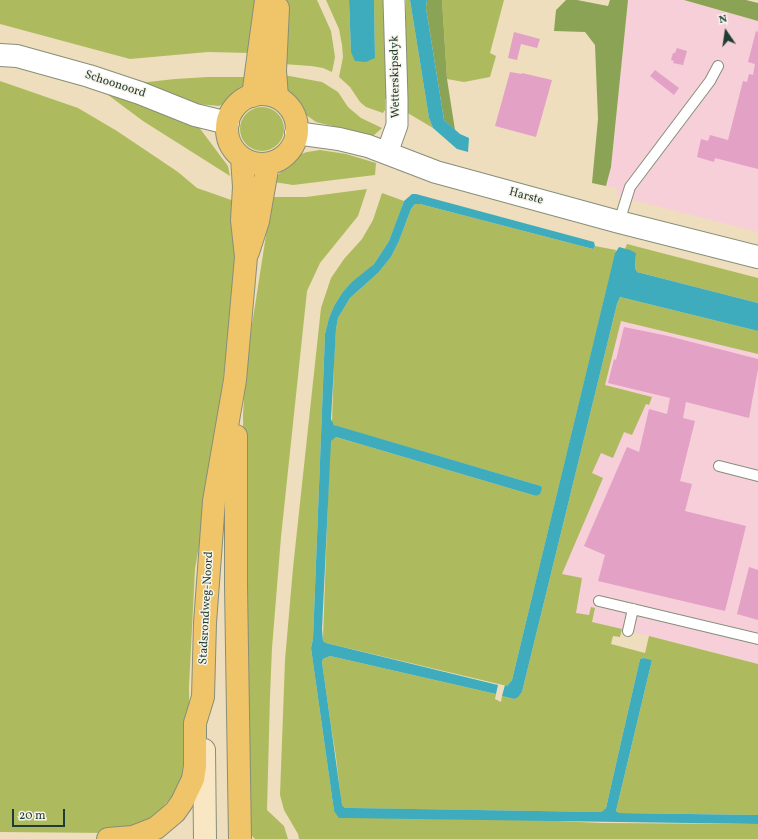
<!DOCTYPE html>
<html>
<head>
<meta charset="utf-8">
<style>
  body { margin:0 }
  #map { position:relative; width:758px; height:839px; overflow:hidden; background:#eedebe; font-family:Vollkorn,serif }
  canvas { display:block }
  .north { position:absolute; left:706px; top:12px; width:40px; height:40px; -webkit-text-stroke:3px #f7f3e8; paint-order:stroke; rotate:347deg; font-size:11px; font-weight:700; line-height:16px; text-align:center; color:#1f3d34 }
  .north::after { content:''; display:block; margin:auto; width:14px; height:18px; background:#1f3d34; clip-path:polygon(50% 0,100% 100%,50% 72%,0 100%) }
  .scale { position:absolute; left:12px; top:809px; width:53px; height:18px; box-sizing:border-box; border:2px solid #1f3d34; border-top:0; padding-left:5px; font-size:12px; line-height:14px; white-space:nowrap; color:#1f3d34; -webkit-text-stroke:3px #f7f3e8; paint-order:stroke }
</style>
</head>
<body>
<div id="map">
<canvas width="758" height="839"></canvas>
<div class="north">N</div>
<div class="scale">20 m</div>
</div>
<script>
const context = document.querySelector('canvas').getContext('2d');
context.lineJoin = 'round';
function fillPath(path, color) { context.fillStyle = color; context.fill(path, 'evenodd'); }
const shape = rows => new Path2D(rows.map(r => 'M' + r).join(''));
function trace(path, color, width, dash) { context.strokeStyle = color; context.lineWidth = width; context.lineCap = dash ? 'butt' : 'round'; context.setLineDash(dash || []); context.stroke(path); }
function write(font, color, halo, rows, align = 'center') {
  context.font = font + ' Vollkorn,serif'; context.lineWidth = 3; context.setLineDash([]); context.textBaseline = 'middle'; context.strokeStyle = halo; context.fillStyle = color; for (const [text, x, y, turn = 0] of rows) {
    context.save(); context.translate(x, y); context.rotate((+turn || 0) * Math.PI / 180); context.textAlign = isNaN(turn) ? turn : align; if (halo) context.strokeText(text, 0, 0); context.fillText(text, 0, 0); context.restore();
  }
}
const built = shape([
  [628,0,684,0,758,21,758,232,617,196,617,188,606,186,611,167],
  [617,304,758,331,758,664,542,609]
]);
const green = shape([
  [0,0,258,0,251,53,208,52,130,59,0,24],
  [285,0,317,0,331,31,335,57,332,72,323,68,311,66,283,64],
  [326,0,349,0,351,52,375,58,374,0,387,0,390,99,385,99,385,110,383,113,366,107,360,102,350,87,339,77,343,57,342,45,339,29],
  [406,0,410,0,429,118,433,128,406,112],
  [442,0,504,0,490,53,496,56,490,77,464,82,447,79],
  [284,75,322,82,338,92,348,107,361,118,382,128,373,136,316,122,302,112,290,96,285,84],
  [208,77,250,77,249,82,236,98,219,106,197,104,133,81,148,82,175,79],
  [0,81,78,108,117,131,178,172,197,188,237,202,235,263,230,317,215,454,195,569,189,687,190,755,188,764,175,793,161,809,150,818,136,826,109,833,0,832],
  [104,92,198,126,228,166,230,176,143,121],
  '240 129a22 22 0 1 1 44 0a22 22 0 1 1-44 0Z',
  [320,150,346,154,376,163,375,175,293,185,274,182,275,178,298,155,307,152],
  [367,189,358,216,320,263,307,291,281,537,272,648,270,696,267,810,284,826,288,839,255,839,252,836,248,825,243,415,246,363,272,197,306,197],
  [382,193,404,201,396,223,389,241,374,264,342,293,334,306,329,318,325,334,313,639,311,648,334,811,601,823,758,824,758,839,299,839,298,834,284,810,280,795,285,660,293,568,321,308,331,278,344,259,362,239,373,220],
  [415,204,420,204,593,249,595,246,616,250,512,680,507,686,326,643,323,641,323,638,330,441,333,438,336,437,536,496,542,488,541,486,336,426,332,423,334,360,336,329,338,318,350,298,378,273,391,257,399,241,411,209],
  [627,244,758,278,758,303,637,272,635,268,636,253,625,249],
  [620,297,758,331,758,354,621,321,605,385,652,397,649,405,646,404,632,435,624,432,613,458,601,453,592,473,603,478,562,574,582,578,576,613,589,615,591,607,595,608,592,622,622,629,620,637,613,636,611,644,645,653,649,636,758,664,758,815,619,813,616,811,652,660,644,658,640,659,606,808,604,811,599,812,345,808,342,805,341,800,336,757,331,726,322,662,323,659,330,656,496,694,495,699,501,702,502,696,514,699,522,692,617,304]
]);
const forest = shape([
  [427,0,442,0,447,79,455,130,444,120,426,8],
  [566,0,577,0,608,6,610,0,628,0,611,167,606,186,592,183,598,119,595,45,585,32,554,31,556,10],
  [684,0,746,0,758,3,758,21]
]);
const water = shape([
  [349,0,374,0,375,58,366,62,355,61,351,52],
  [410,0,427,0,426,8,444,120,460,134,469,138,468,152,457,149,433,128,429,118],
  [412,194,416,194,594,242,595,246,593,249,420,204,415,204,411,209,399,241,391,257,378,273,350,298,338,318,336,329,331,419,334,425,541,486,542,488,540,494,536,496,336,437,331,441,322,629,323,641,326,643,498,685,496,694,330,656,323,659,322,662,342,805,345,808,353,808,599,812,603,811,606,808,640,659,644,658,652,660,616,811,619,813,758,815,758,824,346,818,339,818,334,811,311,648,313,639,325,334,329,318,334,306,342,293,352,282,374,264,389,241,404,201],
  [619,247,630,250,636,253,635,268,637,272,758,303,758,331,620,297,617,304,522,692,518,697,514,699,502,696,505,685,507,686,512,680,615,253]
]);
const building = shape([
  [756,31,758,32,758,169,715,158,714,162,697,157,701,139,708,141,710,135,728,140,743,81,747,82,749,74,753,75,755,64,748,62],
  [514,32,540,39,537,48,521,44,517,60,508,58],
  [677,48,687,51,683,65,673,63,674,61,671,60,673,53,675,53],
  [655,70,679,88,674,95,650,76],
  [510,72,522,74,522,73,552,80,536,137,495,126],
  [624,327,668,336,758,359,758,369,749,418,686,402,683,418,695,421,680,481,692,484,685,511,746,526,725,611,598,581,605,555,584,546,627,447,639,452,649,409,667,414,670,398,608,383,614,359,616,360],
  [749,567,758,570,758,620,737,614]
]);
const service = shape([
  [619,222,630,187,710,81,718,66],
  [719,466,758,476],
  [599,601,758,639],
  [628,631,633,609]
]);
const minor = shape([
  [387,153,397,125,397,99,394,0]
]);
const tertiary = shape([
  [0,55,17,56,89,76,140,93,195,115,228,123],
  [296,133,339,139,368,146,436,172,619,222,758,257]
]);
const secondary = shape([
  [204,750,205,839]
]);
const primary = shape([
  '227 129a35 35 0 1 1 70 0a35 35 0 1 1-70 0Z',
  [253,96,266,0],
  [277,97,275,71,278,8],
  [248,252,258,221,268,164],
  [236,436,236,586,240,839],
  [108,839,133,837,156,828,175,812,182,802,193,779,195,766,195,723,203,697,205,623,214,501,235,380,246,257,242,220,244,187,242,158]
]);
const streetNames = [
  ["Wetterskipsdyk",396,77,-91],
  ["Schoonoord",115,85,18],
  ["Harste",526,197,15],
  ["Stadsrondweg-Noord",207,608,-87]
];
fillPath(built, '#f6cfd8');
fillPath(green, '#adbb5e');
fillPath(forest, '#8aa355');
fillPath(water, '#3eacbc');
fillPath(building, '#e2a1c5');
trace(service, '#868e79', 12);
trace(minor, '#868e79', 23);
trace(tertiary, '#868e79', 24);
trace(secondary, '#868e79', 24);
trace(primary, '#868e79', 24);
trace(service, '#fff', 10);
trace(minor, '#fff', 21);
trace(tertiary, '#fff', 22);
trace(secondary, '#f9e7c3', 22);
trace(primary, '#f0c469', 22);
write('12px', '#1f3d34', '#f7f3e8', streetNames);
</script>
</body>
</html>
